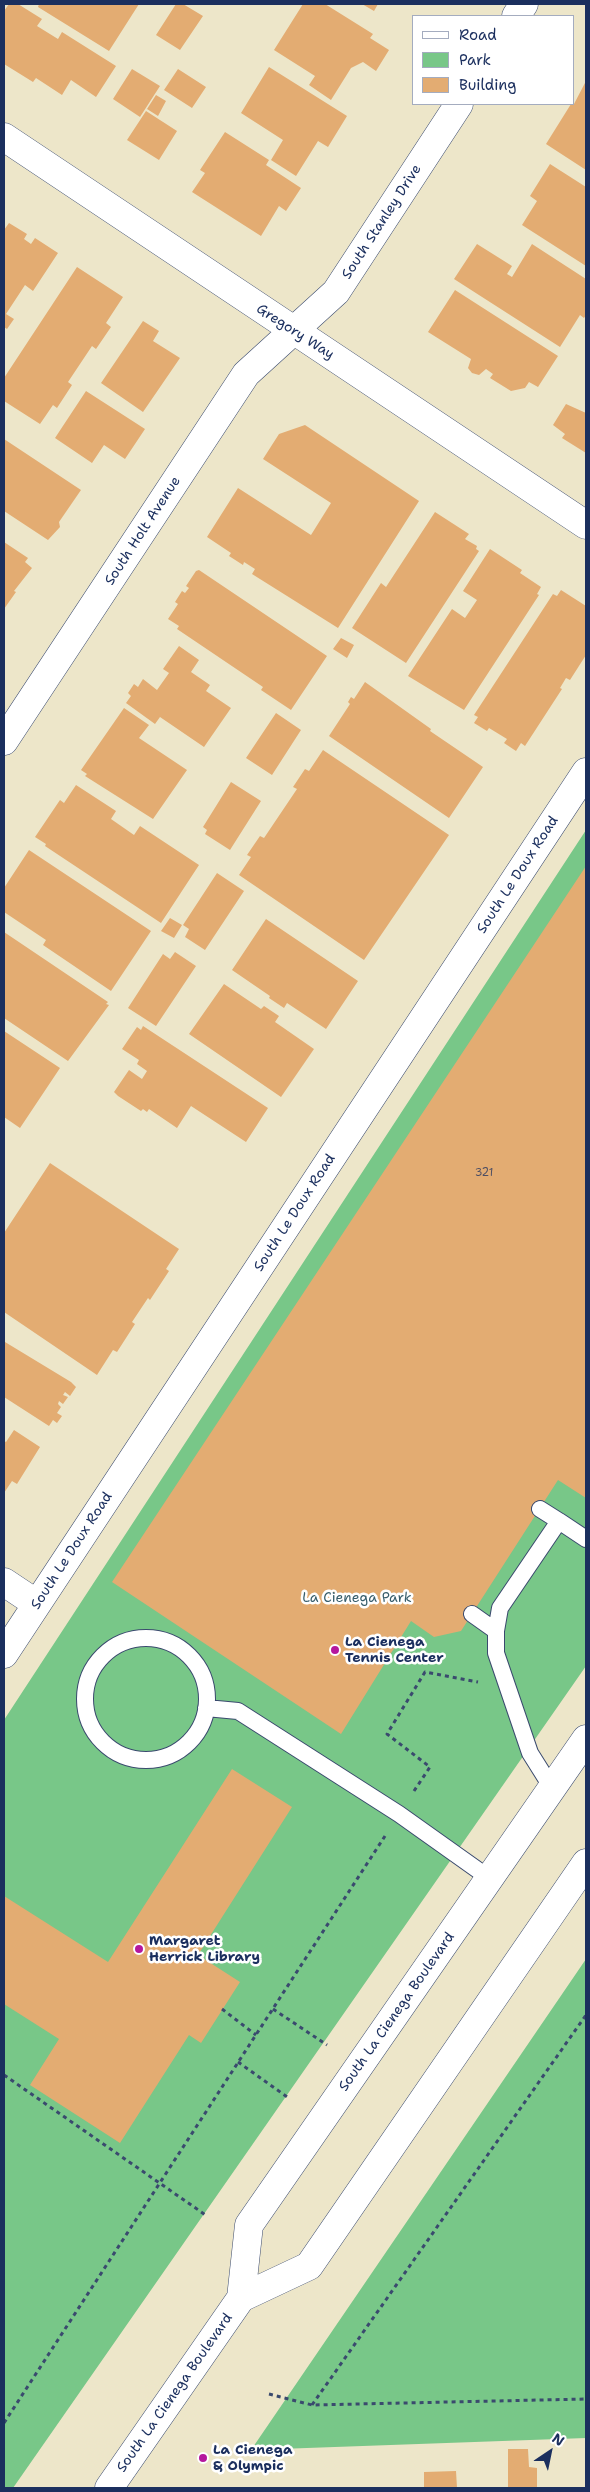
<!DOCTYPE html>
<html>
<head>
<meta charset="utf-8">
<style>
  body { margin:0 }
  #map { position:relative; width:590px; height:2492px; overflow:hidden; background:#ede6c9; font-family:"Shantell Sans",sans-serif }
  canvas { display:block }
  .frame { position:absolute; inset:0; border:5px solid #1b2f5e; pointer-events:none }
  .legend { position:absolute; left:412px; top:15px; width:162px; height:90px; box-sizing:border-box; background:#fff; border:1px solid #a4acbf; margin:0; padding:6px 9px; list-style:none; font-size:15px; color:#1b2f5e }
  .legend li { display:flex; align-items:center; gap:10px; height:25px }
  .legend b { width:25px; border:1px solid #a4acbf }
  .north { position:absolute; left:525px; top:2427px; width:50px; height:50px; -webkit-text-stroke:4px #fff; paint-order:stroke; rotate:34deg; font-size:14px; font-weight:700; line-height:20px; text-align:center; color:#1b2f5e }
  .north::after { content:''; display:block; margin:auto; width:18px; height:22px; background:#1b2f5e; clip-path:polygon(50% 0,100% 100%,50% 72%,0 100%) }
</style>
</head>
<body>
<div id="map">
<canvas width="590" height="2492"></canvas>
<div class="frame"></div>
<ul class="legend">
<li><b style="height:6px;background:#fff"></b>Road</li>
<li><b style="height:14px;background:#78c788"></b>Park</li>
<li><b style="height:14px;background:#e3ac72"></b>Building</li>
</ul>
<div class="north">N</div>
</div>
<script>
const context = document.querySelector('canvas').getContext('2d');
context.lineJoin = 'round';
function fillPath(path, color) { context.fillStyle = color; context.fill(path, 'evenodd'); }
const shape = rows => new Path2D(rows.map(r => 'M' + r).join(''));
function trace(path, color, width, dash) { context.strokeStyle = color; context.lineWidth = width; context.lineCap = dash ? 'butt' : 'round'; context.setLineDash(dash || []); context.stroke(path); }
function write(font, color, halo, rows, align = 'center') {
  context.font = font + ' "Shantell Sans",sans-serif'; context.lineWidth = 5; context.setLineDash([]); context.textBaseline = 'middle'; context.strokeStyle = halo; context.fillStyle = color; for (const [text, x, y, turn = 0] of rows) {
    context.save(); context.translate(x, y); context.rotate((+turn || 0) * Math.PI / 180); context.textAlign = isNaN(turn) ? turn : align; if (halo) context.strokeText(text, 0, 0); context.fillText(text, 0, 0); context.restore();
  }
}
const green = shape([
  [586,830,586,1666,13,2488,4,2488,4,1720],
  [586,1959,586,2438,251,2450]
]);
const building = shape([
  [9,4,18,4,42,19,37,26,58,39,62,32,116,66,96,97,71,80,62,95,36,78,33,82,4,64,4,11],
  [39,4,139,4,109,51,38,7],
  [176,4,183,4,203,16,180,50,156,35],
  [303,4,325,4,373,34,370,38,389,50,376,71,363,62,351,68,331,100,309,85,315,76,274,50],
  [362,4,378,4,374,11],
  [269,67,347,116,328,147,318,141,296,176,271,160,283,140,241,113],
  [132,69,160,86,140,117,113,99],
  [178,69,206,87,192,108,164,90],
  [586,81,586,170,546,144,571,104,574,104],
  [156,95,166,101,158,116,147,109],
  [146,111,177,131,159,160,127,140],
  [225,132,269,160,266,165,301,188,286,211,279,206,261,236,192,192,205,173,200,170],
  [550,164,586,187,586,266,522,225,537,201,530,196],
  [9,223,27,234,24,239,31,244,35,238,58,253,33,291,25,285,6,314,14,319,7,329,4,327,4,230],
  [477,244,512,266,507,274,512,277,532,244,586,279,586,315,584,318,580,315,560,347,454,279],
  [77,267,123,297,106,323,111,327,96,349,92,346,68,382,72,385,57,408,53,405,40,424,4,401,4,378],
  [455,290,558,356,538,387,529,382,525,388,511,391,490,378,493,374,486,369,479,375,472,373,468,368,471,359,428,332],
  [143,321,159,331,153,341,180,358,143,412,101,383],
  [86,391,145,429,125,459,104,445,92,463,55,438],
  [566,404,586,413,586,453,562,438,565,434,553,425],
  [305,425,419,501,338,628,252,574,255,569,244,562,243,565,229,556,231,553,207,537,238,488,311,535,331,503,263,459,279,434],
  [4,439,81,490,59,522,60,527,48,540,4,511],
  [435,512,469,534,465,539,477,546,476,549,479,551,406,663,352,628,381,583,386,587],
  [4,542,28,558,25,562,32,568,14,591,16,592,4,609],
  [490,549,522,570,520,573,541,587,537,594,539,595,464,710,408,676,452,609,465,618,477,600,463,591],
  [199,570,327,656,291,710,261,690,263,687,177,629,179,626,168,619,178,604,175,602,182,591,185,593,189,588,186,586,196,571],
  [561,590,586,606,586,655,570,680,566,678,560,688,562,689,525,746,521,743,516,751,504,743,507,739,489,728,487,731,474,723,478,717,474,715,553,594,557,596],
  [341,638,354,645,347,658,333,649],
  [179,646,199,660,191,672,210,685,206,691,231,708,204,747,160,717,155,724,126,703,131,696,128,693,134,684,138,687,143,679,157,690,169,673,163,669],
  [365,682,431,729,430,731,483,767,449,818,329,736,350,704,348,702,351,697,354,699],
  [124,708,149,725,139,738,187,770,153,819,85,776,87,774,81,770],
  [276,713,301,730,272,775,246,758],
  [323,750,449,835,364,960,239,875,251,857,247,855,260,836,264,838,297,789,293,787,305,769,309,771],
  [231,782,261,801,230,850,205,834,207,830,203,827],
  [76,785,116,811,111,819,134,835,140,826,199,865,161,923,45,846,46,844,35,837,60,800,64,803],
  [29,850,151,931,111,991,43,945,46,940,4,912,4,888],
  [586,866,586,1498,558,1480,461,1631,434,1637,411,1621,341,1734,112,1582],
  [217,873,244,891,205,950,185,937,189,929,183,925],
  [170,918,182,925,174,938,161,931],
  [266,919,358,981,326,1029,287,1003,284,1008,269,998,270,996,232,970],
  [4,932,108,1002,106,1004,109,1005,68,1061,4,1018],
  [175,952,196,966,156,1026,128,1008,163,954,170,959],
  [224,984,261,1009,264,1006,279,1016,275,1022,314,1049,281,1097,189,1034],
  [143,1026,268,1108,246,1142,191,1106,177,1128,149,1109,147,1112,143,1109,141,1111,118,1096,114,1092,129,1070,142,1079,147,1071,137,1064,139,1060,122,1049,137,1027,141,1030],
  [4,1031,60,1068,20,1128,4,1117],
  [50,1163,179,1249,166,1269,169,1271,150,1300,148,1298,132,1322,135,1324,117,1352,113,1350,97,1375,4,1312,4,1233],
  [5,1342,71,1382,76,1387,70,1396,65,1392,63,1395,68,1397,63,1404,59,1401,58,1404,61,1407,57,1413,62,1416,57,1423,53,1420,49,1426,4,1397],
  [14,1430,40,1447,17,1484,12,1481,4,1493,4,1441,6,1442],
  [232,1769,292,1807,198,1955,240,1982,201,2043,189,2035,120,2143,30,2085,59,2039,4,2004,4,1896,108,1962],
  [508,2449,528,2449,529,2467,537,2468,537,2488,508,2488],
  [456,2471,457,2488,424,2488,424,2472]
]);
const path = shape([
  [414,1791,430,1767,387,1734,425,1672,478,1682],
  [222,2009,256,2035],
  [273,2009,327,2045],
  [238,2062,290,2099],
  [4,2075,207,2216],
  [269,2394,312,2405,586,2399],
  [312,2405,586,2015],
  [4,2423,385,1836]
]);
const service = shape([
  [540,1509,559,1521],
  [472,1614,496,1631],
  '85 1699a61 61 0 1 1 122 0a61 61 0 1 1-122 0Z',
  [206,1708,238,1711,399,1814,489,1878],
  [552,1788,530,1753,496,1653,496,1631,500,1608,559,1521,586,1539]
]);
const minor = shape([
  [516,16,524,4],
  [4,137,586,525],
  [4,741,246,374,336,292,459,104],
  [4,1582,37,1604],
  [4,1654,586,772]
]);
const primary = shape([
  [241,2298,309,2266,586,1863],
  [109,2488,241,2298,249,2225,586,1739]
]);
const markers = [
  [335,1650,5,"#b5179e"],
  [139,1949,5,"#b5179e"],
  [203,2458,5,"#b5179e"]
];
const numberNames = [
  ["321",484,1173]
];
const streetNames = [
  ["South Stanley Drive",382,222,-57],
  ["Gregory Way",295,332,33],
  ["South Holt Avenue",143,531,-57],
  ["South Le Doux Road",518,875,-57],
  ["South Le Doux Road",295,1213,-57],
  ["South Le Doux Road",72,1551,-57],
  ["South La Cienega Boulevard",397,2012,-55],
  ["South La Cienega Boulevard",175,2393,-55]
];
const parkNames = [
  ["La Cienega Park",357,1598]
];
const poiNames = [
  ["La Cienega",345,1642],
  ["Tennis Center",345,1658],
  ["Margaret",149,1941],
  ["Herrick Library",149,1957],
  ["La Cienega",213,2450],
  ["& Olympic",213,2466]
];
fillPath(green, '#78c788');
fillPath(building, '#e3ac72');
trace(service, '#3a4a6e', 18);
trace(minor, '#3a4a6e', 29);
trace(primary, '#3a4a6e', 29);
trace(path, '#3a4a6e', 3, [4, 4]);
trace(service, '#fff', 16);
trace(minor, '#fff', 28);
trace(primary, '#fff', 28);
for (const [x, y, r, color] of markers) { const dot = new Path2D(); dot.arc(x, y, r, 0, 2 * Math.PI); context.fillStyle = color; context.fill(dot); trace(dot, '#fff', 2); }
write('11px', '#4d4e63', null, numberNames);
write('14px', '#1b2f5e', '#fff', streetNames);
write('14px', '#375d6b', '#fff', parkNames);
write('bold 14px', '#1b2f5e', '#fff', poiNames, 'left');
</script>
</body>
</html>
